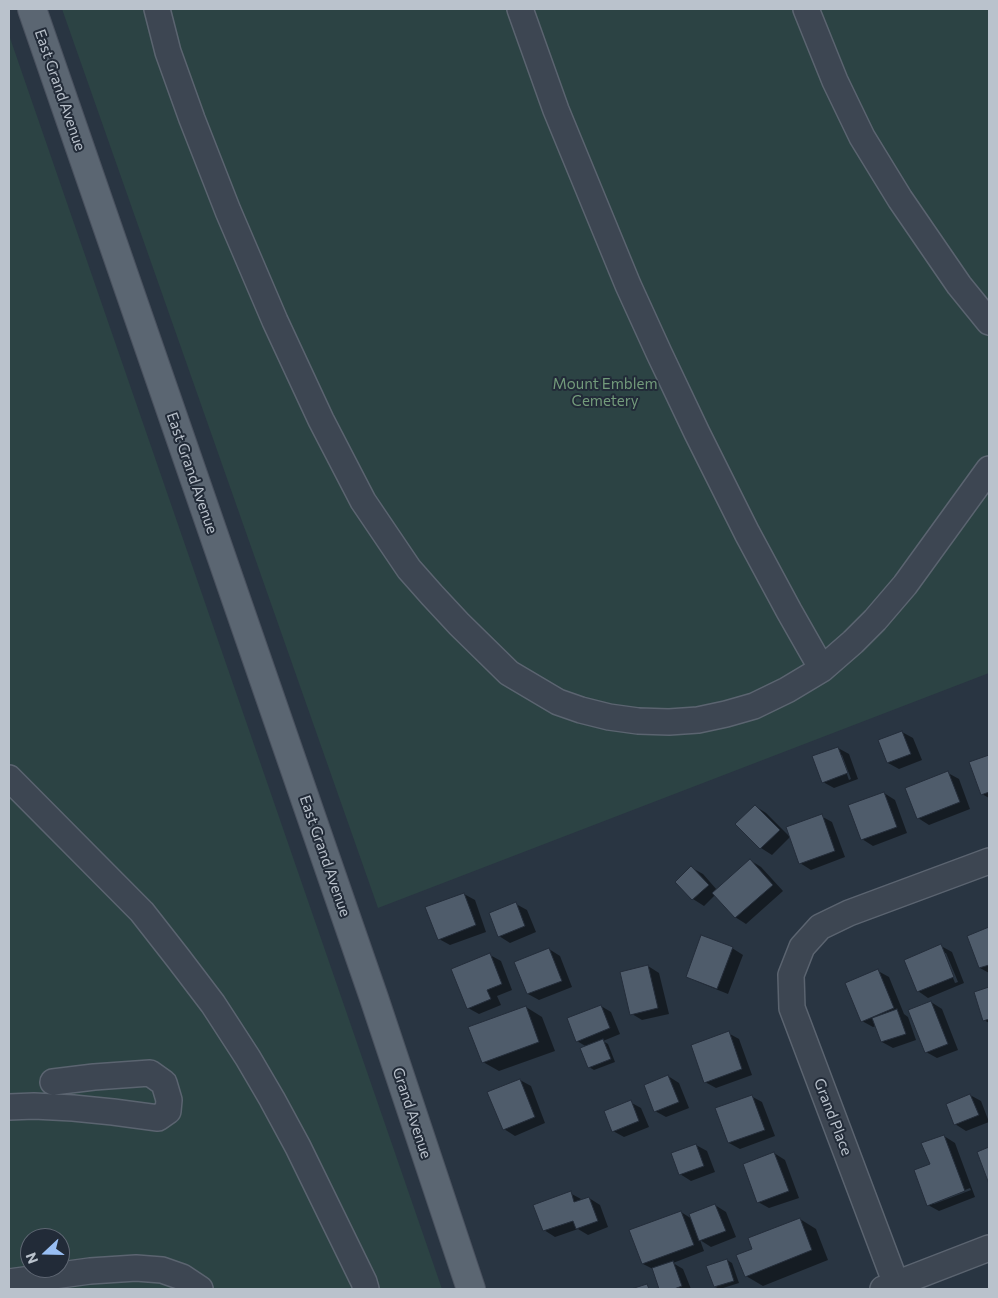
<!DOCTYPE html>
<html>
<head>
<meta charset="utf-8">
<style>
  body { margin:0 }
  #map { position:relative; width:998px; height:1298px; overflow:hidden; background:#293542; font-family:Commissioner,sans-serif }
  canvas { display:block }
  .frame { position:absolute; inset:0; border:10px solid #bac2cc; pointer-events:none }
  .north { position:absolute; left:20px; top:1228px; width:50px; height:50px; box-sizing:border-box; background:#222b38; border:1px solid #5f6773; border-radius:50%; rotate:249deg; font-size:14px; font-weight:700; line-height:20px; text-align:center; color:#bac2cc }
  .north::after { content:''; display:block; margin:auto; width:18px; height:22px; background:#98bef3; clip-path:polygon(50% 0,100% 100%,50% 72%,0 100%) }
</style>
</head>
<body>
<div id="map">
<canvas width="998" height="1298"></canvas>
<div class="frame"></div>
<div class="north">N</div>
</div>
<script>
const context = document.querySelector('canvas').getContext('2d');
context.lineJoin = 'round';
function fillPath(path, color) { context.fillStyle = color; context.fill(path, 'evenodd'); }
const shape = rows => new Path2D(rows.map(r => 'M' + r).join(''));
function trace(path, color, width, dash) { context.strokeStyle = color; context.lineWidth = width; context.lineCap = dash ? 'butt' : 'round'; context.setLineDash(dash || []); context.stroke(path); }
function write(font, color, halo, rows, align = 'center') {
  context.font = font + ' Commissioner,sans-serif'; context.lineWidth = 4; context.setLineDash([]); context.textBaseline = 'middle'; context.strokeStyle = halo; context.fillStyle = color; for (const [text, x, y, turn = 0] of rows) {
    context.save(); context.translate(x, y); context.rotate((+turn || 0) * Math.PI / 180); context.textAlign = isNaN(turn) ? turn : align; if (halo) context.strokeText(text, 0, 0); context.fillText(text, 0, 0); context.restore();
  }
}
const green = shape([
  [62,9,989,9,989,673,378,908],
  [9,35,442,1289,9,1289],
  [30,1238,60,1238,60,1268,30,1268]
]);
const shadow = shape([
  [902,732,913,738,922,760,899,769,888,763,880,741],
  [838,748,849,754,858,779,834,788,823,782],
  [840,755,842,755,851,779,849,780],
  [989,756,989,798,982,794,971,763],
  [948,773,959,779,970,809,929,825,918,818],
  [884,793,895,800,907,833,873,846,862,839],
  [755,806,766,813,790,837,772,855,761,848],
  [821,816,832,822,845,857,811,870,800,863],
  [750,860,761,867,783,891,746,924,735,917,715,895,704,906,693,899,677,882,692,868,703,874,717,890],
  [464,894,475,900,486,932,450,945,439,939],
  [516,904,527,910,536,932,510,943,499,936],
  [989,928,989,973,980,968,968,936],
  [941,946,952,952,964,983,928,998,918,991],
  [943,953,946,953,958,982,955,983],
  [732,948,743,955,728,994,698,982,687,976],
  [549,949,560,956,572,987,539,1000,528,994],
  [490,955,501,961,512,990,497,996,501,1005,479,1014,468,1008],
  [648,966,659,973,669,1014,642,1020,632,1014],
  [878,971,889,977,904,1014,908,1017,916,1040,893,1048,882,1042,876,1026,873,1027,862,1021],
  [989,988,989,1023,984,1020,975,993],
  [931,1002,942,1009,958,1050,937,1058,926,1052],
  [601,1006,611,1012,620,1034,603,1041,608,1044,615,1062,594,1070,589,1067,587,1047,577,1041],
  [526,1007,542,1017,555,1051,499,1071,483,1062],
  [728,1033,739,1039,752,1075,716,1088,705,1082],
  [668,1076,679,1083,689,1108,666,1117,655,1111],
  [520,1080,531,1086,545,1123,515,1136,504,1129],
  [970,1095,981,1101,989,1122,966,1131,955,1124],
  [751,1096,762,1102,775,1136,740,1149,729,1143,717,1108],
  [630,1102,641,1108,649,1127,624,1137,613,1131],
  [944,1136,955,1143,975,1197,939,1211,928,1205,931,1165],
  [970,1188,971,1190,934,1204,934,1202],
  [696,1145,707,1151,715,1172,691,1181,680,1174],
  [774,1153,785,1160,799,1198,769,1208,758,1202],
  [570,1193,581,1199,582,1201,589,1198,600,1205,608,1227,588,1235,578,1229,555,1237,544,1230],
  [715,1205,726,1212,736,1237,711,1247,700,1240,704,1251,673,1263,683,1269,691,1289,661,1289,653,1269,643,1264,681,1212,692,1219],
  [800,1219,816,1229,828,1260,763,1286,746,1276,753,1249],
  [727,1260,732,1263,739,1283,720,1289,715,1287]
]);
const building = shape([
  [902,731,911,754,887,763,878,740,902,731],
  [838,747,848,773,822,783,812,756,838,747],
  [989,755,989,792,981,795,969,762,989,755],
  [948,771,960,802,917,819,905,788,948,771],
  [884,792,897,827,861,840,848,805,884,792],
  [755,805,780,830,760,849,735,824,755,805],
  [822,814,835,851,799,864,786,827,822,814],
  [750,859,773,885,735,918,712,893,750,859],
  [691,866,709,885,692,900,675,882,691,866],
  [464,893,476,925,438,940,425,907,464,893],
  [516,902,525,926,498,937,489,913,516,902],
  [989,927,989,965,979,968,967,936,989,927],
  [701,935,733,947,717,989,686,977,701,935],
  [941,944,954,977,917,992,904,960,941,944],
  [549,948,562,981,527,994,514,962,549,948],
  [490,953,502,984,487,990,491,999,467,1009,451,969,490,953],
  [648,965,658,1008,630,1015,620,972,648,965],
  [878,969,894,1008,861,1022,845,983,878,969],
  [989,987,989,1019,983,1021,974,992,989,987],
  [931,1001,948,1044,925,1053,908,1010,931,1001],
  [601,1005,610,1028,576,1042,567,1018,601,1005],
  [526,1006,539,1042,482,1063,468,1027,526,1006],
  [897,1009,906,1034,881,1042,872,1018,897,1009],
  [729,1031,742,1069,704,1083,691,1045,729,1031],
  [603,1039,611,1059,588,1068,580,1048,603,1039],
  [668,1075,679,1102,654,1112,644,1085,668,1075],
  [520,1079,535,1117,503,1130,487,1092,520,1079],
  [970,1094,979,1115,954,1125,946,1104,970,1094],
  [752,1095,765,1130,728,1143,715,1108,752,1095],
  [631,1100,639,1121,612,1132,604,1111,631,1100],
  [944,1135,965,1191,927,1206,914,1170,930,1164,921,1143,944,1135],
  [696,1144,704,1166,679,1175,671,1153,696,1144],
  [989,1147,989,1184,977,1152,989,1147],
  [774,1152,789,1191,757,1203,743,1164,774,1152],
  [571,1191,574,1202,589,1197,598,1221,576,1229,573,1221,543,1231,533,1205,571,1191],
  [715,1204,726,1231,699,1241,689,1214,715,1204],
  [681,1211,694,1245,642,1264,629,1230,681,1211],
  [800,1218,812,1250,745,1277,736,1255,752,1249,748,1238,800,1218],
  [727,1259,734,1281,714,1287,706,1266,727,1259],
  [673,1261,682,1286,674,1289,659,1289,652,1268,673,1261],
  [647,1284,649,1289,631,1289,647,1284]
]);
const minor = shape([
  [157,9,168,52,192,119,228,211,275,321,321,420,363,501,409,569,432,595,459,624,509,673,558,702,581,710,609,717,638,721,669,722,698,720,726,714,754,706,787,690,822,669,853,642,875,620,905,585,989,469],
  [520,9,556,110,628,285,659,353,697,433,747,533,789,611,822,669],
  [806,9,835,81,862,137,900,199,959,285,989,322],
  [9,778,142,912,178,958,213,1004,248,1058,272,1099,298,1147,364,1282,366,1289],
  [9,1107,34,1106,73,1108,113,1112,158,1118,168,1111,169,1100,164,1083,150,1073,94,1077,53,1082],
  [9,1282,90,1271,136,1268,162,1270,182,1277,200,1289],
  [896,1284,792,1008,791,975,802,947,820,927,849,913,989,861],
  [883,1289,989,1248]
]);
const major = shape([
  [32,9,374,998,471,1289]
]);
const streetNames = [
  ["East Grand Avenue",60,90,71],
  ["East Grand Avenue",192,473,71],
  ["East Grand Avenue",325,856,71],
  ["Grand Avenue",412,1113,72],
  ["Grand Place",833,1117,69]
];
const parkNames = [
  ["Mount Emblem",605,384],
  ["Cemetery",605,401]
];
fillPath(green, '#2c4344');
fillPath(shadow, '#0007');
fillPath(building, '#4f5c6b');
trace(building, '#242d3a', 1);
trace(minor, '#5b6470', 28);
trace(major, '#4a525f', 30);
trace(minor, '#3d4652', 25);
trace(major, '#5b6672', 28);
write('15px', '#bac2cc', '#222b38', streetNames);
write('15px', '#739b7b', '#222b38', parkNames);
</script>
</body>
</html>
